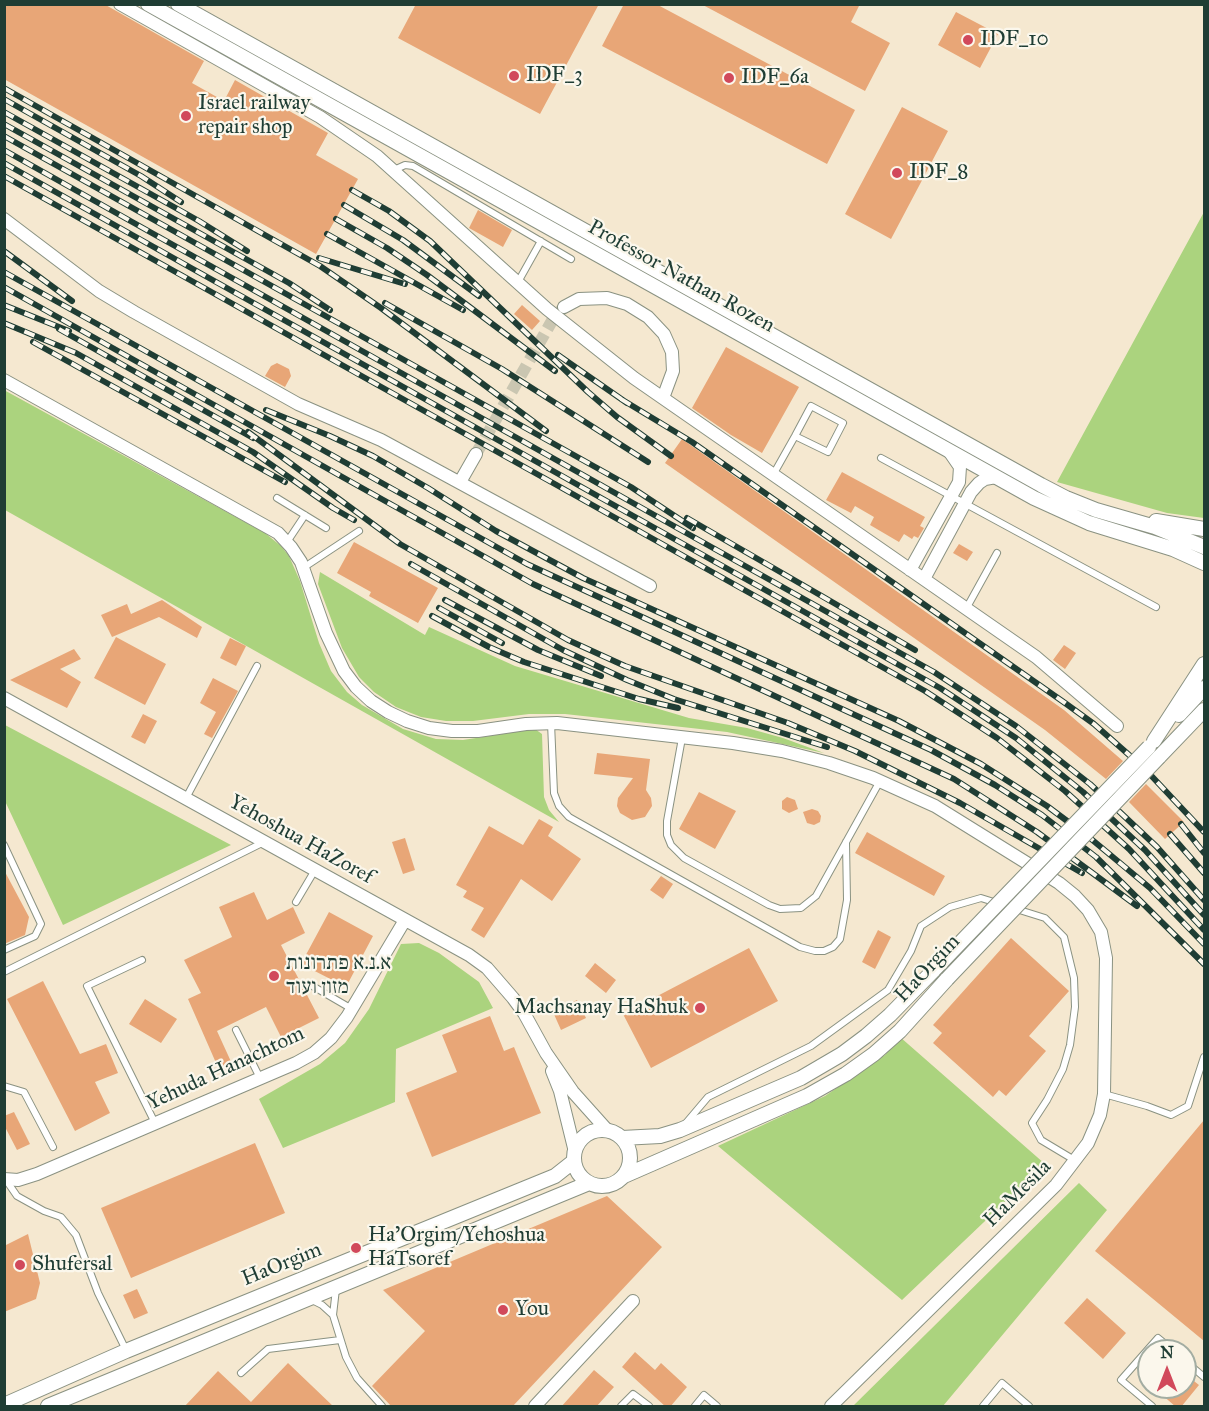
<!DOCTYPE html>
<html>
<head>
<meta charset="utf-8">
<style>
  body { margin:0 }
  #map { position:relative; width:1209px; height:1411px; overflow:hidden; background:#f5e8d0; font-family:"IM FELL Great Primer",serif }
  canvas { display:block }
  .frame { position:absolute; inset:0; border:6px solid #1f3d34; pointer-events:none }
  .north { position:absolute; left:1137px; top:1339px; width:60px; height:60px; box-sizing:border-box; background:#fbf7ec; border:2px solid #a3ada2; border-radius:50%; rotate:0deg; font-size:16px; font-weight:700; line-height:24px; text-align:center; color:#1f3d34 }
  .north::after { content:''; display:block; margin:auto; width:21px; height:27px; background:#d1495b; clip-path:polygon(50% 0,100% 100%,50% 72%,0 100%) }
</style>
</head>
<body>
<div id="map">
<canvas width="1209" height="1411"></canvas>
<div class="frame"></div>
<div class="north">N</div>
</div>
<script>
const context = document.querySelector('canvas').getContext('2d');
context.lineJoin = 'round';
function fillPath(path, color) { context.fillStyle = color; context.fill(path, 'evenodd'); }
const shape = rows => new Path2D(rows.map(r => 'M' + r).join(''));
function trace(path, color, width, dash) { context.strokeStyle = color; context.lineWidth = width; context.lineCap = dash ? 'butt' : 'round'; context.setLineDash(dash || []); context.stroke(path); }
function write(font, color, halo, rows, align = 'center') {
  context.font = font + ' "IM FELL Great Primer","Frank Ruhl Libre",serif'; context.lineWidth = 4.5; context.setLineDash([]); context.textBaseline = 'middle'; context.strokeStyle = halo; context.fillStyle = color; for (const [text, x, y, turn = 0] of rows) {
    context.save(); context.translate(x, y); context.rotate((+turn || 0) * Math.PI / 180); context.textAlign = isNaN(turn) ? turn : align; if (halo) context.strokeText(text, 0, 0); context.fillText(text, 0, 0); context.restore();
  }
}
const green = shape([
  [1204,212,1204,518,1167,513,1057,482],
  [4,390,265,533,281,546,289,556,300,581,319,643,331,671,347,692,362,705,403,729,436,739,463,740,535,729,542,734,544,797,549,810,559,822,5,510],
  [320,572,425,635,429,627,515,666,689,718,747,728,783,738,824,753,727,732,565,714,529,714,473,721,446,721,421,717,396,707,374,692,359,677,342,648,318,584],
  [4,725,5,725,231,845,63,925,5,801],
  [419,943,439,953,479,982,493,1008,396,1049,395,1102,283,1148,259,1099,320,1064,345,1043,369,1009,401,944],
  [900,1037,1045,1164,902,1300,718,1146,825,1096,885,1055],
  [1079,1183,1107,1210,943,1406,853,1406]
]);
const building = shape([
  [4,4,104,4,204,61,192,83,224,101,235,80,328,133,316,155,358,179,316,254,4,79],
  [416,4,599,4,540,114,398,38],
  [624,4,656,4,855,110,827,164,602,46],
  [701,4,860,4,851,22,890,43,865,91],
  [956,12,998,34,980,68,938,45],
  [902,107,948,131,891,239,845,214],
  [478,210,512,230,503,247,469,228],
  [522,305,540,321,532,330,514,314],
  [726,347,799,387,762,453,731,435,692,408],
  [277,363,289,369,291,376,285,387,265,376,271,366],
  [682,439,1064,710,1123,761,1106,779,1045,730,665,463],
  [842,472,925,517,920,526,924,528,918,538,914,536,912,539,904,534,899,542,870,525,874,517,855,506,851,513,826,500],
  [354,542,438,588,418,623,369,596,371,592,337,573],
  [959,544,973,552,967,561,953,553],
  [162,600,202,627,197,638,159,617,112,637,101,615,127,604,131,614],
  [116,637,166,664,145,705,94,678],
  [230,638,246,646,236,666,220,658],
  [1064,645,1076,653,1065,669,1053,660],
  [74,649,81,659,60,669,81,682,67,708,10,680],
  [213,678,238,691,212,738,204,734,216,712,200,703],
  [143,714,157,721,145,744,131,737],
  [597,753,650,759,646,790,651,798,652,806,645,817,632,820,620,813,617,806,618,798,633,778,594,774],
  [1146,784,1184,822,1165,839,1129,802],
  [699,792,736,811,715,849,679,829],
  [787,797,795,800,798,809,789,813,782,809,782,801],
  [812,809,818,811,821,816,820,822,814,825,807,823,803,812],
  [539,819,553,827,548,836,581,859,552,901,521,879,484,938,471,930,484,908,463,897,467,891,456,885,489,826,523,845],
  [867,832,945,876,934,896,855,853],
  [405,838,415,870,403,874,392,842],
  [4,870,29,917,25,935,4,944],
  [661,876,673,884,663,899,650,890],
  [254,892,267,920,293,907,305,933,281,945,319,1018,281,1037,266,1007,217,1031,233,1066,220,1072,188,999,201,993,184,960,232,937,219,907],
  [329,912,373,936,346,987,301,964],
  [878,930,891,937,875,969,862,962],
  [1011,938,1069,991,1029,1036,1046,1051,1006,1096,999,1090,993,1097,933,1043,942,1033,933,1025],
  [749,948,778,1001,651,1068,623,1014],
  [595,963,616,980,606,993,585,976],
  [43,981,80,1054,106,1044,118,1073,95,1082,110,1113,75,1131,7,999],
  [145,999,177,1019,161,1043,129,1024],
  [577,1000,586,1018,561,1030,553,1012],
  [490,1016,504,1051,514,1047,541,1113,432,1157,406,1093,457,1072,442,1035],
  [14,1112,30,1144,17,1150,4,1125,4,1116],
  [1204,1120,1204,1341,1095,1251],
  [255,1143,285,1213,131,1278,101,1208],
  [607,1196,662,1247,512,1407,392,1407,372,1386,425,1331,383,1290],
  [28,1234,40,1283,36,1299,4,1312,4,1246],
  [137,1289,148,1313,134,1319,123,1295],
  [1087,1298,1126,1333,1103,1359,1064,1323],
  [635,1352,655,1370,661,1363,687,1387,670,1407,666,1407,622,1367],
  [288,1363,334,1407,184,1407,218,1371,251,1402],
  [594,1370,614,1387,596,1407,561,1407],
  [1185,1374,1199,1385,1181,1407,1176,1407,1153,1387,1185,1387]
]);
const minorTunnel = shape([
  [476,454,553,319,563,308]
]);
const service = shape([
  [394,170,405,165,413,166,571,259],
  [518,282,541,241],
  [881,458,1156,607],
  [773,475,795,436,811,406,843,423,828,452,795,436],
  [277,498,326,528],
  [287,542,305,515],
  [303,568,359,531],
  [966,609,997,553],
  [551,723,554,793,559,806,569,817,800,947,815,951,824,951,833,947,840,939,847,900,846,842],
  [682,738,667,821,667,835,671,845,684,858,769,905,780,909,801,908,816,896,880,781],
  [186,798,257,666],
  [4,845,41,924,35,936,4,950],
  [296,902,315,870],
  [142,960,87,986,155,1123],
  [4,972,264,842],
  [309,984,352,1009],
  [236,1030,260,1078],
  [4,1086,24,1092,53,1147],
  [1104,1094,1147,1106,1171,1115,1188,1106,1204,1057],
  [686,1123,708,1097,811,1046,888,990,911,951,921,926,950,907,981,898,1045,918,1064,937,1074,978,1075,1007,1070,1045,1063,1069,1047,1100,1032,1123,1041,1140,1076,1161],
  [6,1180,17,1196,44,1211,61,1217,76,1235,98,1293,126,1350],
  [336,1289,333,1315,346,1357,357,1378,382,1406],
  [312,1300,322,1305,333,1315],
  [1185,1361,1204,1377],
  [241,1373,268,1349,340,1340],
  [621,1406,633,1394,649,1406],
  [695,1406,704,1395,717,1406],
  [983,1406,1002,1383,1029,1406],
  [1152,1406,1121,1380,1158,1338,1174,1351]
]);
const minor = shape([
  [120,4,320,117,377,156,547,309,634,378,1036,657,1117,726],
  [4,219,99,291,134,312,298,404,381,440,650,586],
  [564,307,579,299,607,298,627,304,648,317,664,334,672,352,673,371,663,398],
  [4,380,278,533,291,547,301,562,326,633,344,671,356,687,371,701,388,712,407,721,429,728,452,731,478,731,526,724,557,723,733,743,782,751,829,763,873,778,935,806,1059,883,1075,896,1088,910,1101,932,1106,958,1104,1094,1100,1115,1088,1143,1056,1185,831,1406],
  [460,482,476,454],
  [910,570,959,482,960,467,949,451],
  [924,579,971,492,979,483,985,479,996,477],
  [4,698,469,955,487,968,513,998,524,1013,546,1053,573,1092,607,1130],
  [552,1071,560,1091,575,1152],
  [4,1179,18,1180,37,1174,296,1063,314,1053,331,1038,347,1017,405,920],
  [535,1406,633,1301]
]);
const tertiary = shape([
  [148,4,1034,498,1089,523,1173,549,1204,563],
  [178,4,1041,485,1066,498,1096,510,1155,527,1204,547],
  [1156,521,1204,529],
  [1179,715,1204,688],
  [1154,741,1204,664],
  [1159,757,1204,710],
  '574 1158a28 28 0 1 1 56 0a28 28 0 1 1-56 0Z',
  [622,1138,660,1136,680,1130,801,1078,842,1054,866,1036,890,1015,934,970],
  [624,1176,807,1096,846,1074,874,1054,900,1031,947,979],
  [4,1405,126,1351,555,1176,574,1161],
  [48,1406,589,1183]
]);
const rail = shape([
  [4,88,320,266,381,308,546,431],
  [4,99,141,176,181,202],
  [4,112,199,221,247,251],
  [4,124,289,283,330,310],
  [4,136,631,487,693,528],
  [4,150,934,672,1016,726,1090,784,1157,847,1204,900],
  [4,163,940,688,1016,738,1083,792,1145,850,1204,915],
  [4,176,925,691,997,738,1065,791,1129,849,1204,930],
  [352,190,389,211,430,241,588,392,617,417,671,456],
  [344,205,403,240,479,296],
  [336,219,387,248,427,275,555,371],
  [327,234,463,310],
  [4,251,72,301],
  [319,258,405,284],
  [4,272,527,564,931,750,995,785,1042,815,1096,857,1204,964],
  [4,287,533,584,954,779,1037,832,1137,906],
  [385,303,502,369,648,462],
  [4,305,69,331],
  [4,323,76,353,253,452,333,508,354,520],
  [59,329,253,438],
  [33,342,285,482],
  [558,355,627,403],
  [621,399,692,442,1065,703,1094,724,1145,769,1204,832],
  [266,410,330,436,373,456,428,488,496,531,583,578,899,721,981,764,1047,806,1090,838,1150,888,1204,944],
  [248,432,400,544,568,640,625,666,788,723,855,751,960,803,1082,873],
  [687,518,915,650],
  [411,564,563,650,627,680,674,699,827,747],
  [445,600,538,650,601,676],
  [439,608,502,643],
  [432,616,489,647,524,662,639,699,678,708],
  [1181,824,1204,853],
  [1170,834,1204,873]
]);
const tertiaryBridge = shape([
  [934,970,1149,747],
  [947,979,1159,757]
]);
const markers = [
  [968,40,6,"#d1495b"],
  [514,76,6,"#d1495b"],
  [729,78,6,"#d1495b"],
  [186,116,6,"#d1495b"],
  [897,173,6,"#d1495b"],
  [274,976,6,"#d1495b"],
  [700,1008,6,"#d1495b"],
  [356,1248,6,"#d1495b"],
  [20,1265,6,"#d1495b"],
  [503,1310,6,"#d1495b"]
];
const poiNames = [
  ["IDF_10",980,40],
  ["IDF_3",526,76],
  ["IDF_6a",741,78],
  ["Israel railway",198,104],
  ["repair shop",198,128],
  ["IDF_8",909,173],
  ["א.נ.א פתרונות",286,964],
  ["מזון ועוד",286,988],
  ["Machsanay HaShuk",688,1008,"right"],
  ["Ha'Orgim/Yehoshua",368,1236],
  ["HaTsoref",368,1260],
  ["Shufersal",32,1265],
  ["You",515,1310]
];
const streetNames = [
  ["Professor Nathan Rozen",681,277,29],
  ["Yehoshua HaZoref",301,840,29],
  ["HaOrgim",928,969,-47],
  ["Yehuda Hanachtom",226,1069,-25],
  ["HaMesila",1018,1194,-45],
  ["HaOrgim",282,1265,-22]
];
fillPath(green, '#abd37e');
fillPath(building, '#e8a677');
trace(minorTunnel, '#cac6b1', 12, [12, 6]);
trace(service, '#8a9282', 8);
trace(minor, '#8a9282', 14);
trace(tertiary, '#8a9282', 16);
trace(service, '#fff', 6);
trace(minor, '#fff', 12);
trace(tertiary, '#fff', 14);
trace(rail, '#1f3d34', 6);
trace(rail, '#fbf7ec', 4, [11]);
trace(tertiaryBridge, '#8a9282', 16, []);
trace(tertiaryBridge, '#fff', 14);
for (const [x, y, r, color] of markers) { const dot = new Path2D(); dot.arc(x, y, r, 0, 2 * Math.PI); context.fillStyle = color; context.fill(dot); trace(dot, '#fbf7ec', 2); }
write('21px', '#1f3d34', '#fbf7ec', poiNames, 'left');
write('21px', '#1f3d34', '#fbf7ec', streetNames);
</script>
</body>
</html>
